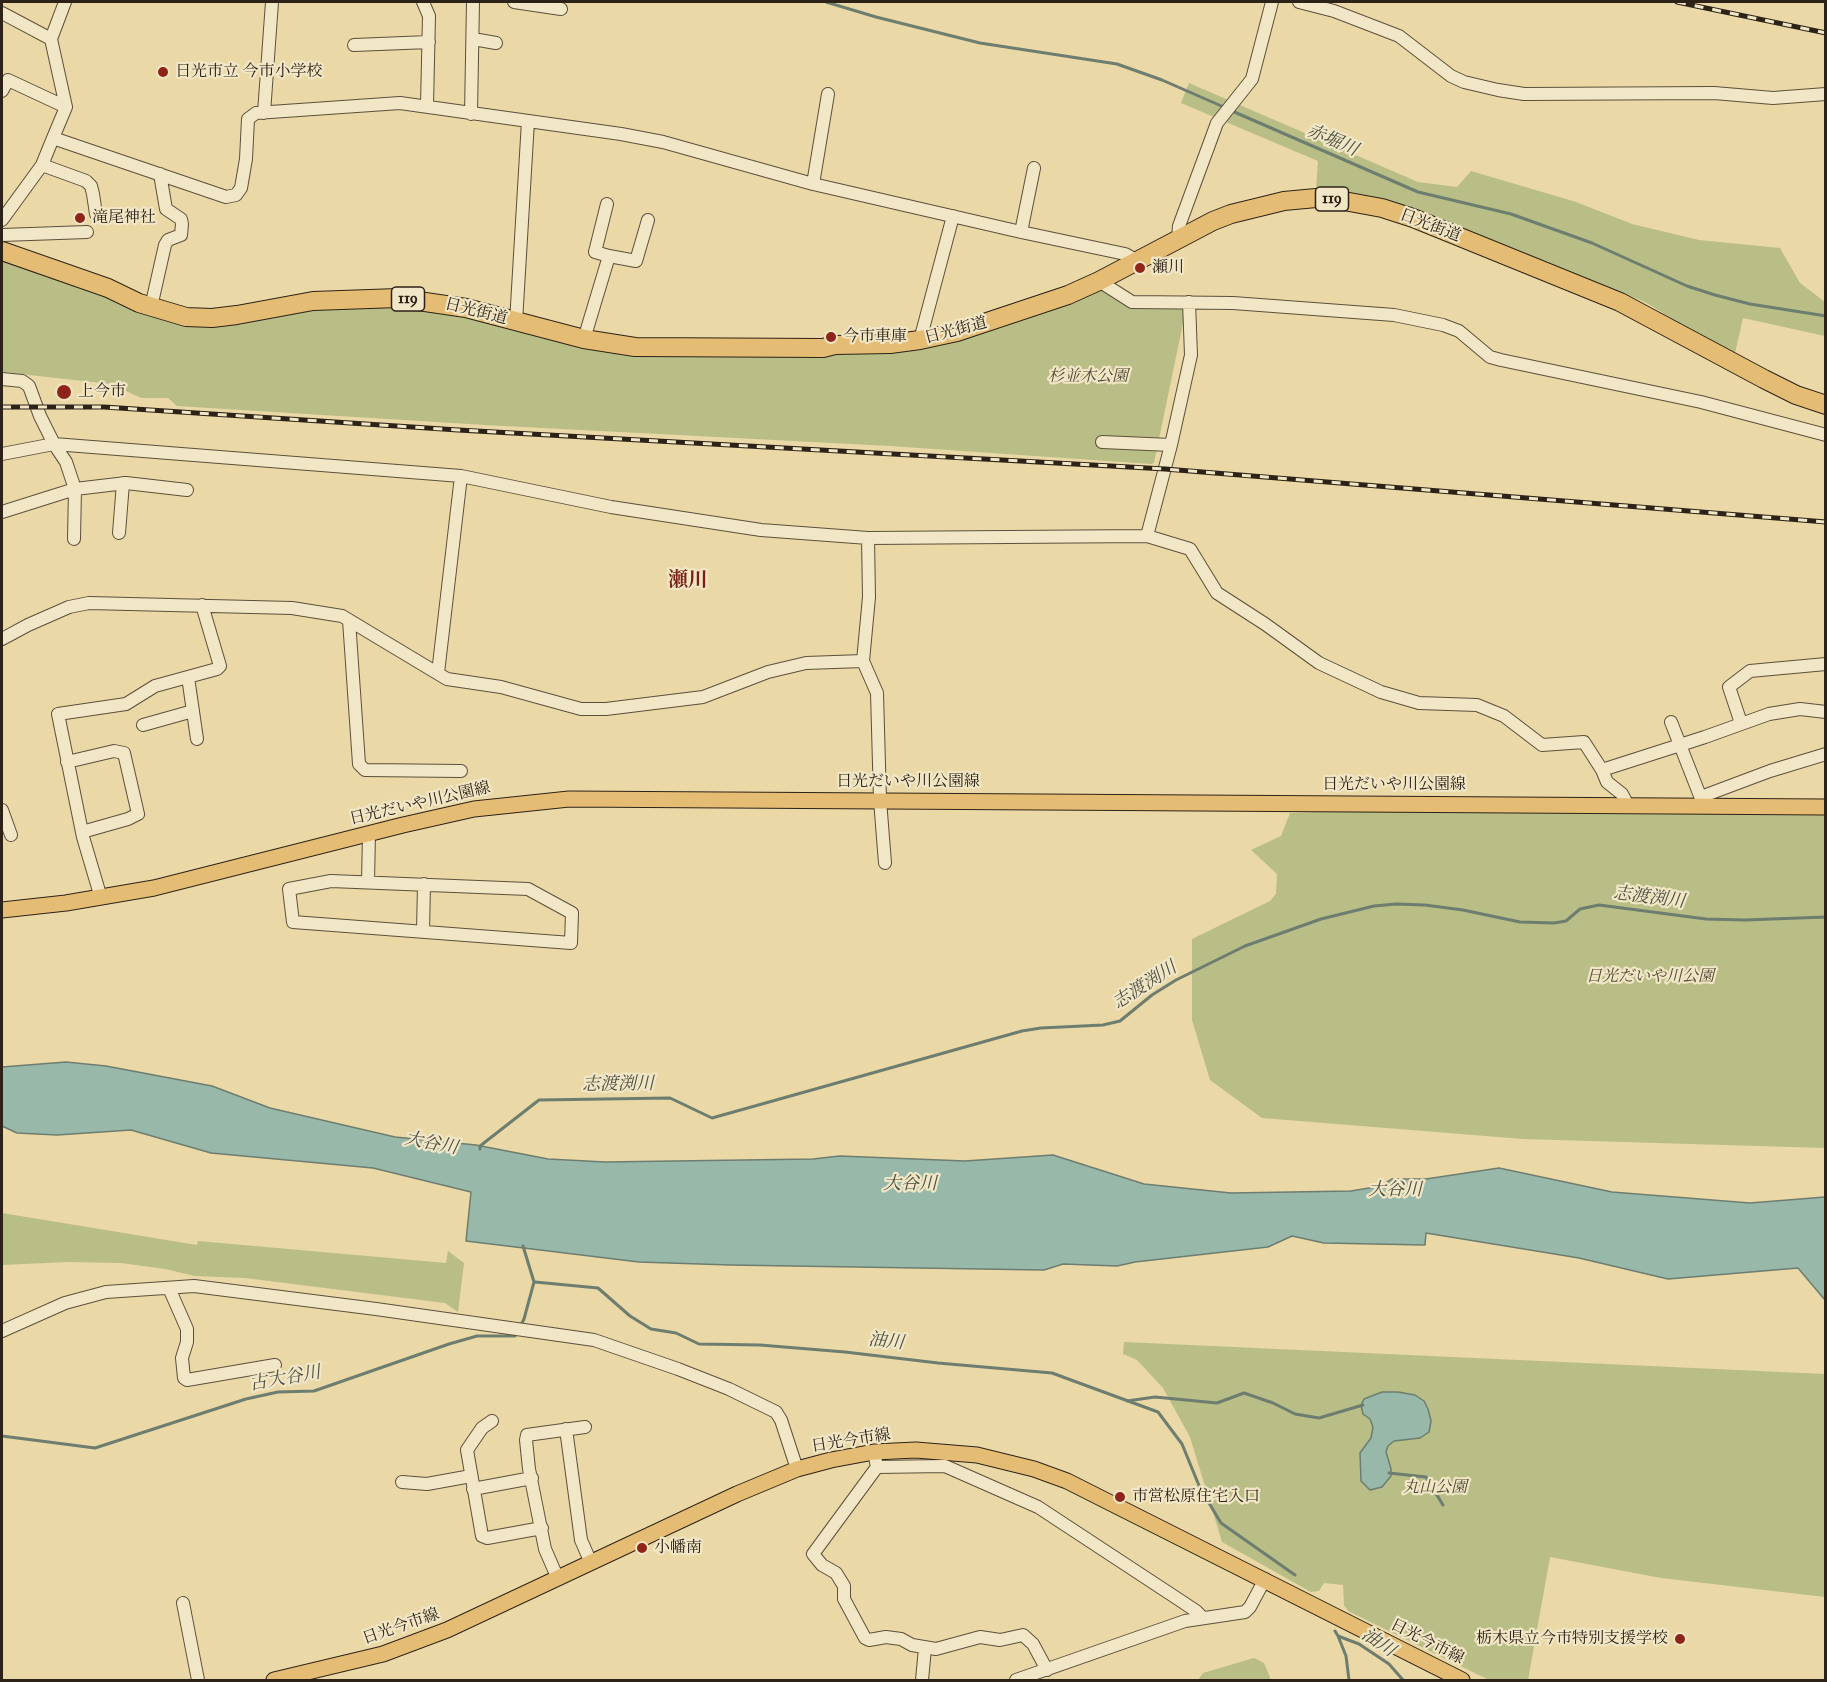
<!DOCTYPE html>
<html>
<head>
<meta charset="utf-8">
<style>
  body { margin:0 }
  #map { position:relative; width:1827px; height:1682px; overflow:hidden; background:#ead8a6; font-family:"IM FELL Great Primer",serif }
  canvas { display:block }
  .frame { position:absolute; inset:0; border:3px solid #2d2218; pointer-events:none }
</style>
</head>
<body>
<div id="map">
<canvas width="1827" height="1682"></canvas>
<div class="frame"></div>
</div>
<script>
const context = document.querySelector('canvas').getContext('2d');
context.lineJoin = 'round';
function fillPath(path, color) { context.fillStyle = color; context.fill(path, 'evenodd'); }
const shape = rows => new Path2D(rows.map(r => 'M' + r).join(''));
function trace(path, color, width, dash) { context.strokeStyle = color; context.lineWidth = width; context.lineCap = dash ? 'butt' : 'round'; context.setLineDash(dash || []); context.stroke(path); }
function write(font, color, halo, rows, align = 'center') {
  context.font = font + ' "IM FELL Great Primer","Noto Serif JP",serif'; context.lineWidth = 4.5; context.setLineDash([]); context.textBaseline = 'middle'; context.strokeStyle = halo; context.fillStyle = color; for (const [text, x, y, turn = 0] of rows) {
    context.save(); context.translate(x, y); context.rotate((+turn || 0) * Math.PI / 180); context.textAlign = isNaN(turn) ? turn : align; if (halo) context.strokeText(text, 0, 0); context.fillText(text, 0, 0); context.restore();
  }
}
const green = shape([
  [1189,83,1418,182,1457,187,1471,171,1576,202,1632,224,1699,240,1780,248,1800,283,1825,302,1825,336,1743,318,1735,353,1687,328,1645,302,1416,210,1364,195,1334,190,1316,190,1318,161,1181,103],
  [2,254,182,319,314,302,435,306,537,334,863,352,1099,284,1132,304,1187,304,1154,463,1151,464,890,446,485,425,177,406,168,398,141,398,111,384,2,372],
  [1370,810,1825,813,1825,1148,1523,1139,1262,1118,1210,1080,1192,1020,1192,939,1270,901,1276,894,1277,874,1251,850,1281,836,1290,813],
  [2,1213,197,1245,198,1241,446,1263,448,1251,464,1263,458,1312,445,1303,245,1278,195,1276,165,1269,121,1263,68,1262,2,1265],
  [1124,1342,1825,1374,1825,1597,1661,1578,1550,1557,1528,1680,1489,1680,1348,1611,1344,1605,1343,1585,1324,1583,1319,1591,1311,1592,1222,1542,1190,1437,1163,1388,1137,1360,1123,1354],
  [1254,1658,1264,1663,1271,1680,1198,1680,1203,1673]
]);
const water = shape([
  [66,1062,106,1066,212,1086,270,1108,395,1137,476,1145,548,1159,605,1162,813,1159,840,1156,965,1161,1053,1155,1144,1184,1231,1193,1351,1191,1381,1186,1392,1179,1426,1179,1499,1168,1612,1192,1750,1203,1825,1197,1825,1300,1798,1268,1668,1279,1579,1258,1426,1233,1425,1245,1324,1243,1292,1236,1268,1247,1135,1262,1117,1266,1063,1264,1044,1270,730,1265,639,1262,466,1241,471,1192,373,1168,211,1153,131,1130,57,1135,17,1133,2,1126,2,1067,66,1062],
  [1382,1392,1398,1392,1415,1395,1424,1401,1428,1409,1431,1421,1429,1432,1420,1438,1394,1441,1388,1446,1386,1452,1391,1469,1391,1476,1382,1487,1370,1490,1361,1481,1360,1453,1371,1438,1373,1427,1370,1419,1363,1414,1361,1405,1364,1399,1382,1392]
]);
const stream = shape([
  [826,2,876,17,980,43,1117,64,1162,80,1226,108],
  [1232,111,1418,192,1511,214,1592,243,1687,286,1715,295,1750,304,1826,316],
  [480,1149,480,1146,539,1100,670,1098,712,1118,1022,1031,1041,1028,1103,1025,1120,1021,1152,995,1176,980,1245,946,1321,919,1374,906,1396,904,1425,905,1463,910,1520,922,1554,923,1566,921,1580,909,1599,905,1706,919,1745,920,1826,917],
  [523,1246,534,1282],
  [535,1282,598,1288,630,1316,651,1329,676,1333,699,1344,760,1345,845,1352,938,1363,1052,1373,1158,1412,1182,1444,1200,1488,1221,1523,1295,1575],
  [521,1325,524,1319,534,1282],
  [1127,1401,1155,1397,1217,1403,1244,1393,1273,1403,1295,1414,1319,1418,1363,1405],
  [2,1436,95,1448,246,1399,278,1392,314,1391,449,1344,477,1336,515,1336,517,1331],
  [1389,1473,1426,1477,1443,1505],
  [1335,1631,1338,1636,1359,1644,1389,1664,1403,1680],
  [1338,1636,1346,1656,1349,1680]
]);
const minor = shape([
  [423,2,429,16,427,105],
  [514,2,561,9],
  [1299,2,1334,11,1399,36,1451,76,1464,82,1498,90,1524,94,1714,93,1773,98,1826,94],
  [2,13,51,39,66,107,53,138],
  [51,39,65,2],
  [473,39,496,43],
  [354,45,429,42],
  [2,91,8,80,66,107],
  [264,113,272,2],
  [471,114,473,2],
  [42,165,86,181,91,186,93,194,96,214],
  [813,184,828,94],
  [607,204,595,252,609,256],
  [2,220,42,165,53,138,226,197,236,195,241,188,246,159,248,119,256,113,400,103,621,134,663,142,813,184,1021,232,1125,254,1136,260],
  [1021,232,1034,168],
  [2,235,87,232],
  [1178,239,1179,226,1217,123,1252,79,1272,2],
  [1099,281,1132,302,1233,303,1394,315,1443,325,1459,331,1490,357,1501,360,1701,402,1826,435],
  [1189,302,1191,355,1171,445,1147,536,1190,549,1217,593,1265,624,1319,663,1381,692,1419,703,1477,705,1504,716,1542,745,1584,742,1602,770,1607,782,1622,794,1628,805],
  [151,307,165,245,168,240,181,235,182,224,181,219,166,209,160,174],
  [516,322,528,121],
  [584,339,609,256,636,261,648,220],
  [920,340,953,216],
  [2,379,22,381,29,386,40,416,54,444,66,462,75,489,74,539],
  [1102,442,1171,445],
  [2,454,54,444,461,476,611,507,761,530,868,538,1147,536],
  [2,512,75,489,126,483,187,490],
  [119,533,123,483],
  [868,538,869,597,863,661,877,693,880,800,885,863],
  [349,620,359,764,365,770,461,771],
  [2,639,28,625,69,607,89,603,292,608,342,616,447,679,501,687,581,709,606,709,703,697,768,672,806,663,863,661],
  [438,673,461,476],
  [188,677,197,739],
  [1671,722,1704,806],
  [1741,723,1729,687,1750,671,1826,664],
  [143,725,193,711],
  [67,762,114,751,124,753,138,814,128,819,82,832],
  [1602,770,1705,737,1769,714,1800,709,1826,712],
  [1704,806,1706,795,1770,771,1826,754],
  [2,810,11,835],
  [331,881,528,889,572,913,571,943,293,922,289,889,331,881],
  [368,882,369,833],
  [101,898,83,837,58,714,126,704,155,686,217,669,220,666,202,605],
  [423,932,424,884],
  [169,1288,187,1329,187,1342,182,1358,184,1378,187,1380,275,1365],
  [2,1331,65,1303,106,1292,194,1286,376,1309,594,1340,678,1369,729,1389,776,1412,781,1420,797,1469],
  [492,1421,482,1428,467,1450,482,1536,487,1538,542,1528],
  [566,1429,581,1540,591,1563],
  [874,1452,877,1467,813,1554,822,1565,836,1573,844,1586,844,1599,865,1638,869,1640,886,1637,901,1639,912,1645,936,1649,980,1637,1000,1640,1023,1635,1033,1644,1047,1670],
  [877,1467,945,1466,1038,1507,1178,1599,1196,1611,1202,1617],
  [402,1482,427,1484,471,1476],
  [473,1489,532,1478],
  [558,1579,545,1549,529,1469,526,1440,527,1435,534,1434,585,1427],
  [183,1603,198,1680],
  [922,1680,925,1648],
  [1016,1680,1185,1621,1245,1612,1250,1607,1265,1579]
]);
const major = shape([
  [2,910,66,903,154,888,403,825,474,809,569,799,1826,807],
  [274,1680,383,1654,447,1630,737,1494,797,1469,831,1460,874,1452,916,1450,977,1455,1034,1469,1067,1481,1462,1680]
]);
const highway = shape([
  [2,251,108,288,139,303,186,317,212,318,237,315,313,301,398,298,466,308,584,339,635,347,823,348,835,345,890,344,920,340,957,332,1068,295,1099,281,1213,221,1231,214,1284,201,1316,198,1333,199,1382,208,1413,218,1620,302,1764,379,1796,395,1826,405]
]);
const rail = shape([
  [1677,2,1826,33],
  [2,407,104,407,458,430,1165,469,1826,522]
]);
const markers = [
  [163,72,6,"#8f2418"],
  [80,218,6,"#8f2418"],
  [1140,268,6,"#8f2418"],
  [831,337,6,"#8f2418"],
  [64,392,8,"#8f2418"],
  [1120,1497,6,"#8f2418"],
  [642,1548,6,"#8f2418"],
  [1680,1639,6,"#8f2418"]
];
const shields = [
  [1332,199,33],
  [408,299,33]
];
const shieldNames = [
  ["119",1332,199],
  ["119",408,299]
];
const poiNames = [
  ["日光市立 今市小学校",175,72],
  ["滝尾神社",92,218],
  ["瀬川",1152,268],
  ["今市車庫",843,337],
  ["上今市",78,392],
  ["市営松原住宅入口",1132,1497],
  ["小幡南",654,1548],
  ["栃木県立今市特別支援学校",1668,1639,"right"]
];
const streetNames = [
  ["日光街道",1430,226,21],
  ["日光街道",476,312,14],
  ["日光街道",956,331,-15],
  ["日光だいや川公園線",908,782],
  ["日光だいや川公園線",1394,785],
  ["日光だいや川公園線",420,804,-13],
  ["日光今市線",851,1441,-9],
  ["日光今市線",401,1627,-19],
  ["日光今市線",1427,1642,27]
];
const parkNames = [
  ["杉並木公園",1088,377],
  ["日光だいや川公園",1650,977],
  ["丸山公園",1435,1488]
];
const waterNames = [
  ["赤堀川",1332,141,23],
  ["志渡渕川",1649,898,7],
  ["志渡渕川",1145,986,-33],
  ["志渡渕川",618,1085,-1],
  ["大谷川",431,1144,11],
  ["大谷川",910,1185],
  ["大谷川",1395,1191],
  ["油川",886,1342,6],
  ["古大谷川",285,1379,-10],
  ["油川",1378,1643,34]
];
const quarterNames = [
  ["瀬川",688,581]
];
fillPath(green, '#b8be86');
fillPath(water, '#98b9aa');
trace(water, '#6d7d70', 1.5);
trace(stream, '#6d7d70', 3);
trace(minor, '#5c503c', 14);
trace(major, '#2d2218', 17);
trace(highway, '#2d2218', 20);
trace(minor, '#f1e6c5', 12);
trace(major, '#e5bc73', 15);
trace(highway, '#e5bc73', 18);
trace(rail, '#2d2218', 5);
trace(rail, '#f1e6c5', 3, [9]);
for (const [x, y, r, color] of markers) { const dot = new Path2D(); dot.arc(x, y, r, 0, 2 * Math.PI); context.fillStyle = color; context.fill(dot); trace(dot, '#f1e6c5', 2); }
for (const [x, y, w] of shields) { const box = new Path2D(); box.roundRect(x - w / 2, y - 12, w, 24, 4.5); context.fillStyle = '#f1e6c5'; context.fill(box); trace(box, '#2d2218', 1.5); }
write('bold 15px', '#2d2218', null, shieldNames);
write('16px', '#2d2218', '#f1e6c5', poiNames, 'left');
write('16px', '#2d2218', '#f1e6c5', streetNames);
write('italic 16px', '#504934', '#f1e6c5', parkNames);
write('italic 18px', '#4d4f44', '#f1e6c5', waterNames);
write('bold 20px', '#7a1f14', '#f1e6c5', quarterNames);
</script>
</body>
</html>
